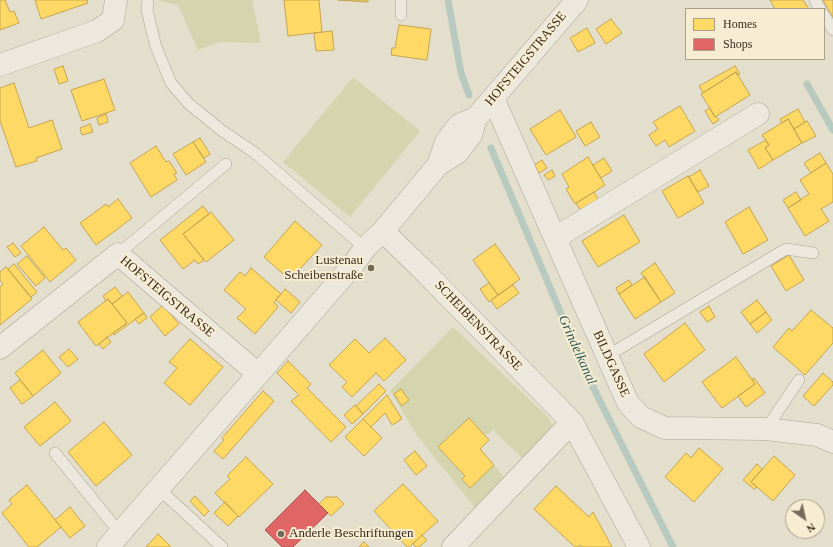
<!DOCTYPE html>
<html>
<head>
<meta charset="utf-8">
<style>
  body { margin:0 }
  #map { position:relative; width:833px; height:547px; overflow:hidden; background:#e4decc; font-family:Georgia,serif }
  canvas { display:block }
  .legend { position:absolute; left:685px; top:8px; width:140px; height:52px; box-sizing:border-box; background:#f6edd2; border:1px solid #aa9f8a; margin:0; padding:5px 7px; list-style:none; font-size:12px; color:#392b1d }
  .legend li { display:flex; align-items:center; gap:8px; height:20px }
  .legend b { width:20px; border:1px solid #aa9f8a }
  .north { position:absolute; left:785px; top:499px; width:40px; height:40px; box-sizing:border-box; background:#f6edd2; border:1px solid #aa9f8a; border-radius:50%; rotate:146deg; font-size:11px; font-weight:700; line-height:16px; text-align:center; color:#392b1d }
  .north::after { content:''; display:block; margin:auto; width:14px; height:18px; background:#756a5a; clip-path:polygon(50% 0,100% 100%,50% 72%,0 100%) }
</style>
</head>
<body>
<div id="map">
<canvas width="833" height="547"></canvas>
<ul class="legend">
<li><b style="height:11px;background:#ffd966"></b>Homes</li>
<li><b style="height:11px;background:#e06666"></b>Shops</li>
</ul>
<div class="north">N</div>
</div>
<script>
const context = document.querySelector('canvas').getContext('2d');
context.lineJoin = 'round';
function fillPath(path, color) { context.fillStyle = color; context.fill(path, 'evenodd'); }
const shape = rows => new Path2D(rows.map(r => 'M' + r).join(''));
function trace(path, color, width, dash) { context.strokeStyle = color; context.lineWidth = width; context.lineCap = dash ? 'butt' : 'round'; context.setLineDash(dash || []); context.stroke(path); }
function write(font, color, halo, rows, align = 'center') {
  context.font = font + ' Georgia,serif'; context.lineWidth = 4; context.setLineDash([]); context.textBaseline = 'middle'; context.strokeStyle = halo; context.fillStyle = color; for (const [text, x, y, turn = 0] of rows) {
    context.save(); context.translate(x, y); context.rotate((+turn || 0) * Math.PI / 180); context.textAlign = isNaN(turn) ? turn : align; if (halo) context.strokeText(text, 0, 0); context.fillText(text, 0, 0); context.restore();
  }
}
const green = shape([
  [157,0,252,0,261,43,219,42,198,50,178,5],
  [353,77,420,131,350,217,283,162],
  [453,327,548,417,553,426,522,458,493,430,485,436,469,418,438,447,465,476,462,479,470,488,494,465,507,480,476,509,418,437,390,391]
]);
const homes = shape([
  [0,0,5,0,10,12,14,11,19,23,0,30,0,0],
  [35,0,87,0,88,3,41,19,35,0],
  [284,0,319,0,322,32,288,36,284,0],
  [338,0,368,0,368,2,338,0],
  [770,0,803,0,809,9,775,9,770,0],
  [823,0,833,0,833,17,823,0],
  [611,19,622,33,606,44,596,29,611,19],
  [399,25,431,29,427,60,391,55,392,48,395,48,399,25],
  [587,28,595,43,578,52,570,38,587,28],
  [332,31,334,50,316,51,314,33,332,31],
  [63,66,68,81,59,84,54,69,63,66],
  [735,66,740,74,737,75,736,72,703,93,699,86,735,66],
  [736,72,750,95,715,117,701,94,736,72],
  [104,79,115,110,82,121,71,90,104,79],
  [14,83,29,128,52,120,62,149,36,158,37,161,16,167,0,121,0,88,14,83],
  [680,106,695,131,669,147,665,140,656,146,649,135,658,129,653,122,680,106],
  [710,108,715,117,716,116,719,120,713,124,705,111,710,108],
  [798,109,805,122,794,129,788,119,782,123,780,119,798,109],
  [560,110,576,137,546,155,530,129,560,110],
  [106,114,108,122,99,125,97,118,106,114],
  [788,119,802,143,773,160,765,148,769,145,762,135,788,119],
  [807,121,816,136,802,143,794,129,807,121],
  [591,122,600,137,585,146,576,131,591,122],
  [90,124,93,132,82,135,80,128,90,124],
  [200,138,210,154,204,158,193,142,200,138],
  [766,140,769,145,765,148,773,160,759,169,748,150,766,140],
  [193,142,206,162,186,175,173,154,193,142],
  [156,146,166,162,169,161,177,173,174,174,177,180,151,197,130,163,156,146],
  [820,153,826,163,811,173,804,163,820,153],
  [588,157,605,185,575,204,566,189,569,187,562,174,588,157],
  [604,158,612,171,601,178,593,165,604,158],
  [542,160,547,168,539,173,534,165,542,160],
  [826,163,833,174,833,202,821,209,829,221,805,236,788,208,809,194,800,180,826,163],
  [552,170,555,176,548,180,544,175,552,170],
  [700,170,709,186,698,192,689,177,700,170],
  [688,176,704,203,678,218,662,191,688,176],
  [594,192,600,202,582,213,576,203,594,192],
  [796,192,801,200,788,208,783,200,796,192],
  [118,199,132,218,96,245,80,223,106,204,108,207,118,199],
  [203,206,209,214,183,234,204,260,198,264,195,260,183,269,160,240,203,206],
  [749,207,768,240,743,254,725,222,749,207],
  [211,212,234,240,206,262,183,234,211,212],
  [624,215,640,242,598,267,582,241,624,215],
  [295,221,322,245,290,280,264,257,295,221],
  [44,227,63,250,66,248,76,260,50,282,21,246,44,227],
  [13,243,21,253,15,257,7,247,13,243],
  [495,244,520,279,498,295,473,260,495,244],
  [789,255,804,280,786,291,771,266,789,255],
  [27,256,45,278,36,286,17,264,27,256],
  [655,263,675,293,661,302,641,273,655,263],
  [14,264,37,292,31,297,8,269,14,264],
  [6,267,32,299,0,325,0,287,3,284,0,280,0,272,6,267],
  [251,268,281,294,274,302,278,307,255,334,237,318,246,309,224,290,240,272,245,276,251,268],
  [645,277,661,302,635,319,619,294,645,277],
  [629,280,632,285,619,294,616,288,629,280],
  [489,283,498,295,489,302,480,289,489,283],
  [513,285,519,293,497,309,491,300,513,285],
  [115,287,122,296,112,304,108,299,106,301,103,296,115,287],
  [285,289,300,302,291,313,276,300,285,289],
  [128,292,144,313,114,335,113,333,127,323,112,304,128,292],
  [108,299,127,323,96,346,78,322,108,299],
  [757,300,766,312,750,324,741,312,757,300],
  [163,305,179,324,165,336,150,317,163,305],
  [709,306,715,317,707,322,700,312,709,306],
  [811,310,833,328,833,343,805,375,773,347,789,328,792,331,811,310],
  [766,312,772,320,757,333,750,324,766,312],
  [144,313,147,318,139,324,135,319,144,313],
  [685,323,705,350,664,382,644,354,685,323],
  [107,337,111,342,103,349,99,344,107,337],
  [385,338,406,360,384,381,376,373,352,397,342,387,347,382,329,365,355,339,369,353,385,338],
  [190,339,223,367,190,405,164,383,177,368,169,362,190,339],
  [69,349,78,359,68,367,59,357,69,349],
  [43,350,61,373,33,396,15,373,43,350],
  [736,357,755,384,722,408,702,382,736,357],
  [288,361,311,384,307,388,346,427,331,442,291,401,299,395,277,373,288,361],
  [823,373,833,382,833,385,814,406,803,396,823,373],
  [754,378,765,393,746,407,738,396,755,384,752,379,754,378],
  [20,380,33,396,22,404,10,388,20,380],
  [379,384,386,391,363,414,356,406,379,384],
  [401,389,409,400,402,406,394,394,401,389],
  [263,391,274,401,223,459,214,451,224,440,222,438,263,391],
  [387,395,402,419,392,425,385,413,371,427,363,419,387,395],
  [55,402,71,421,40,446,24,427,55,402],
  [355,405,363,414,352,424,344,415,355,405],
  [469,418,489,440,480,449,494,465,470,488,462,479,465,476,438,447,469,418],
  [363,419,382,438,364,456,345,437,363,419],
  [104,422,132,455,96,486,68,452,104,422],
  [699,448,723,469,694,502,665,477,686,453,691,458,699,448],
  [415,451,427,466,416,475,404,460,415,451],
  [774,456,795,475,773,501,751,482,774,456],
  [246,457,273,484,239,517,215,493,230,479,227,476,246,457],
  [757,464,762,469,751,482,757,487,754,489,743,480,757,464],
  [403,484,438,521,409,547,407,547,374,511,403,484],
  [27,485,61,527,37,547,29,547,2,513,12,504,9,500,27,485],
  [556,486,589,517,593,512,612,547,582,547,579,545,578,547,575,547,534,509,556,486],
  [195,496,209,511,204,516,190,501,195,496],
  [326,497,337,497,344,504,331,516,319,504,326,497],
  [225,502,238,516,228,526,214,513,225,502],
  [70,507,85,526,70,538,55,520,70,507],
  [158,534,171,547,146,547,158,534],
  [422,535,427,540,419,547,416,547,413,544,422,535],
  [364,542,369,547,359,547,364,542]
]);
const shops = shape([
  [305,490,328,513,293,547,282,547,265,530,305,490]
]);
const stream = shape([
  [448,0,461,73,469,95],
  [807,84,833,130],
  [491,148,587,375,673,547]
]);
const lane = shape([
  [148,0,147,10,156,47,171,83,188,103,221,130,255,153,365,248],
  [401,0,401,15],
  [815,0,820,9],
  [824,15,833,30],
  [118,254,226,164],
  [607,356,786,249,813,253],
  [766,429,799,380],
  [55,453,120,533],
  [158,488,222,547]
]);
const street = shape([
  [0,65,97,31,113,20,116,0],
  [493,98,628,403,641,417,665,428,766,429,817,435,833,442],
  [438,165,446,142,459,125,476,118,577,0],
  [383,231,425,272,572,422,639,547],
  [555,238,758,114],
  [0,348,118,254,258,374],
  [108,547,353,265,365,248,383,231,438,165,457,153,471,135,476,118],
  [453,547,572,422]
]);
const markers = [
  [371,268,4,"#756a5a"],
  [281,534,4,"#756a5a"]
];
const streetNames = [
  ["HOFSTEIGSTRASSE",526,59,-50],
  ["HOFSTEIGSTRASSE",167,297,40],
  ["SCHEIBENSTRASSE",478,326,46],
  ["BILDGASSE",611,364,66]
];
const poiNames = [
  ["Lustenau",363,261],
  ["Scheibenstraße",363,276],
  ["Anderle Beschriftungen",289,534,"left"]
];
const waterNames = [
  ["Grindelkanal",577,350,66]
];
fillPath(green, '#d4d5ae');
fillPath(homes, '#ffd966');
trace(homes, '#c4a550', 1);
fillPath(shops, '#e06666');
trace(shops, '#ae5450', 1);
trace(stream, '#b8cabf', 7);
trace(lane, '#a9a396', 12);
trace(street, '#a9a396', 23);
trace(lane, '#ece8de', 11);
trace(street, '#ece8de', 22);
for (const [x, y, r, color] of markers) { const dot = new Path2D(); dot.arc(x, y, r, 0, 2 * Math.PI); context.fillStyle = color; context.fill(dot); trace(dot, '#f6edd2', 1.5); }
write('13px', '#392b1d', '#f6edd2', streetNames);
write('13px', '#392b1d', '#f6edd2', poiNames, 'right');
write('italic 14px', '#2c5957', '#f6edd2', waterNames);
</script>
</body>
</html>
